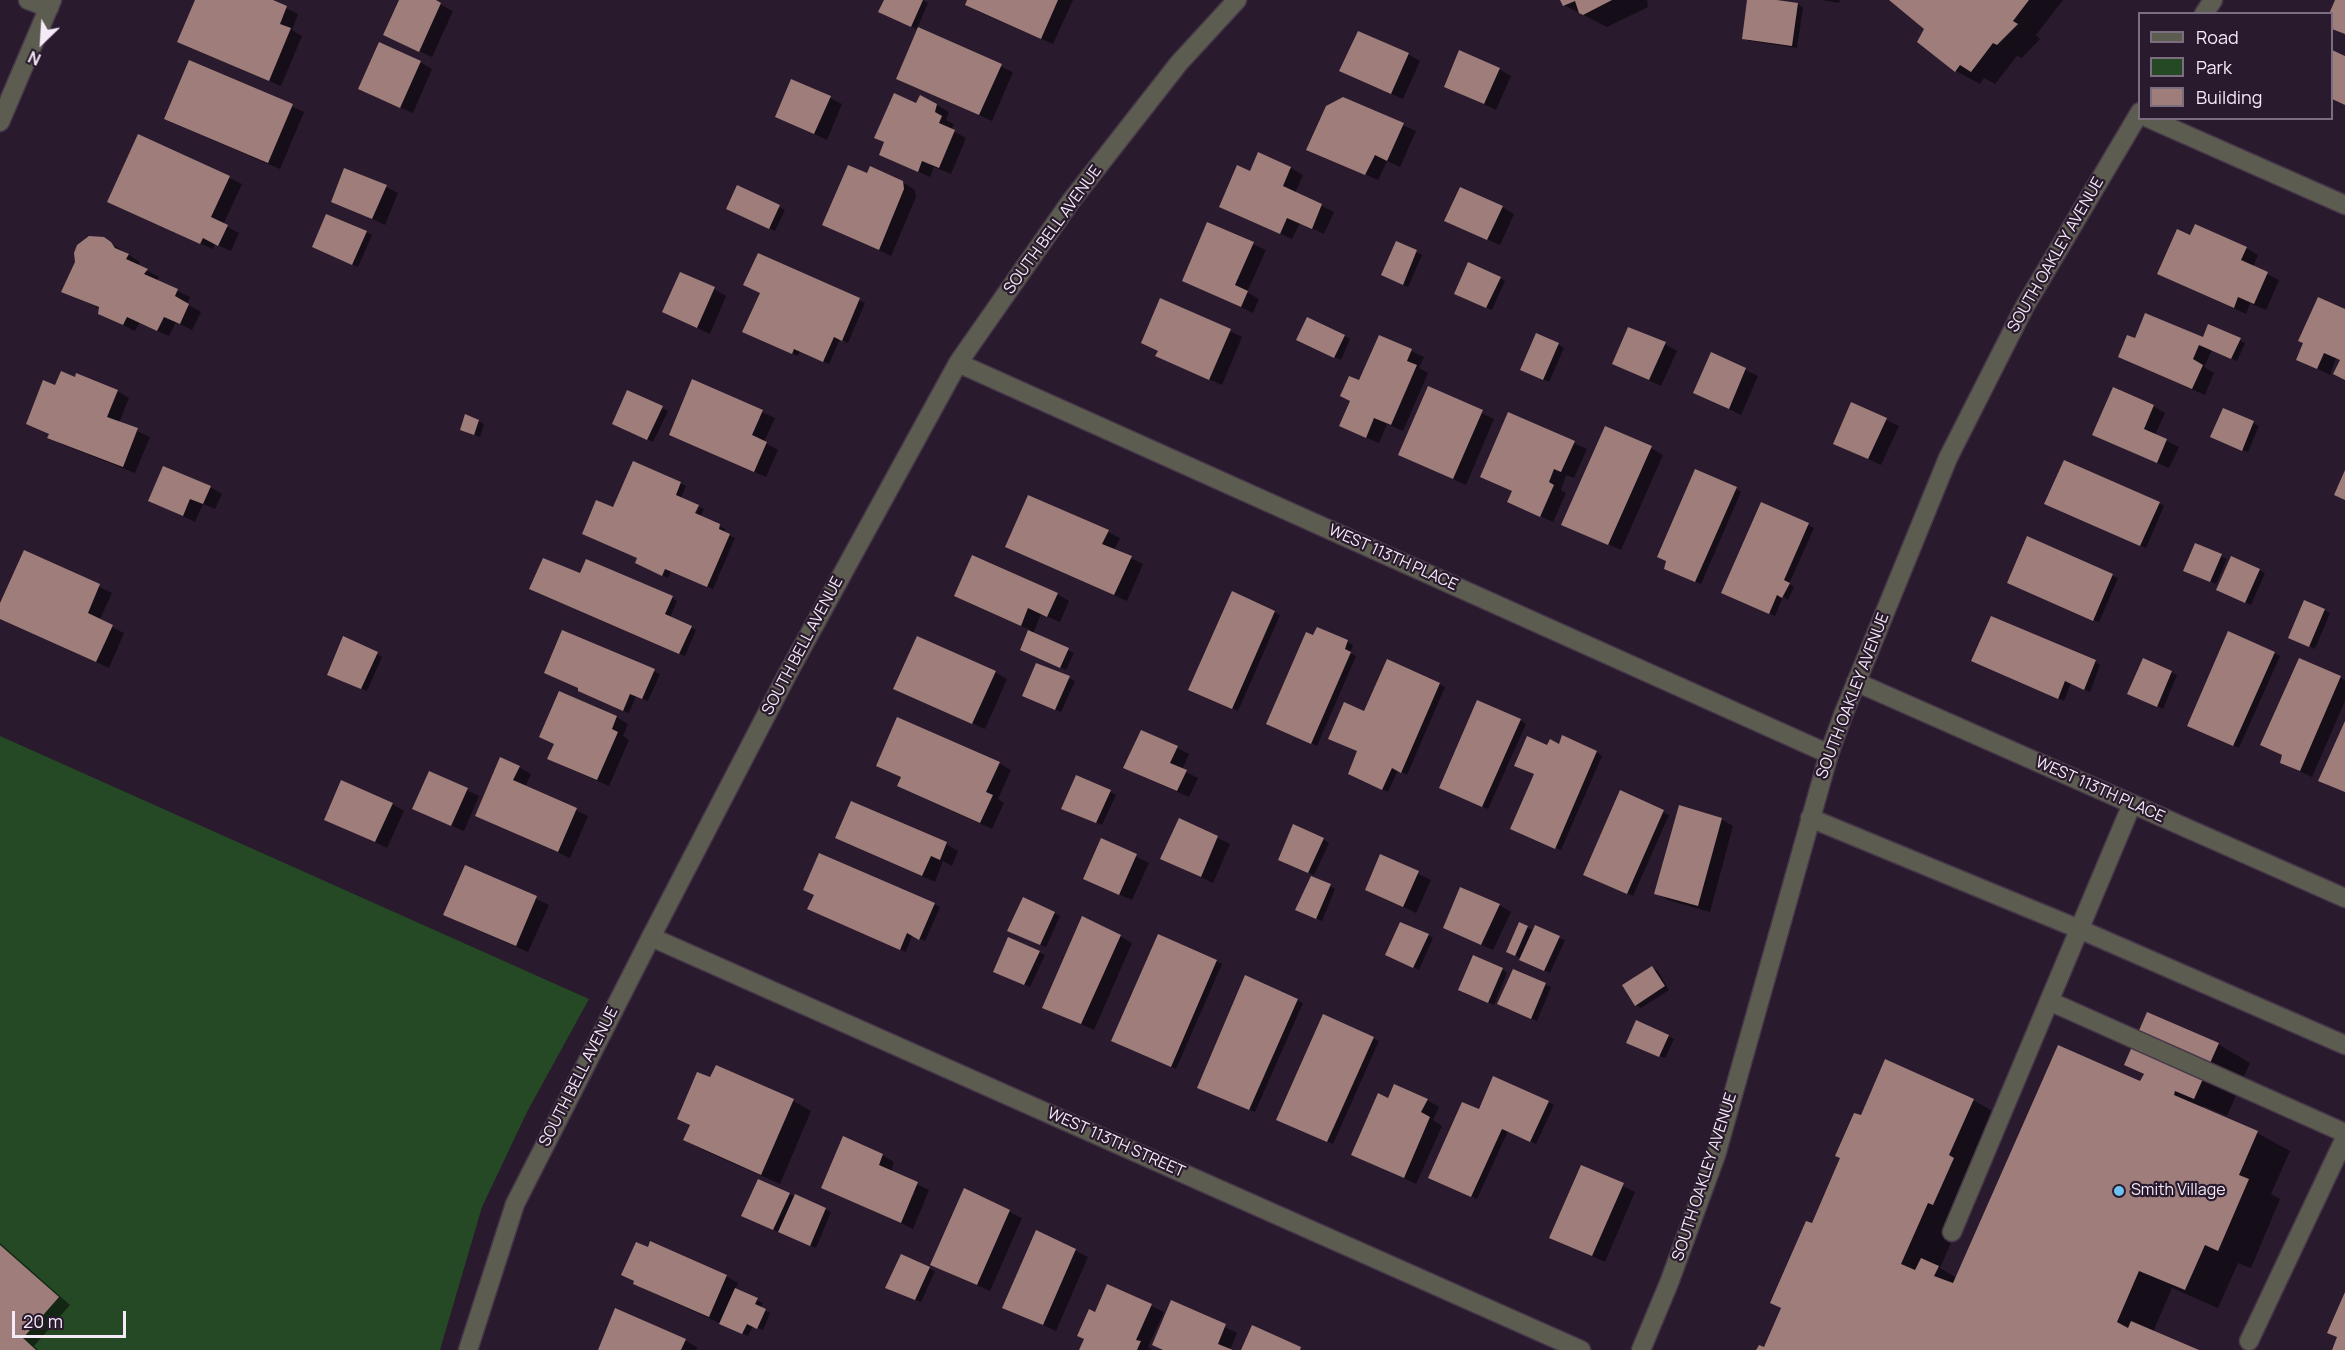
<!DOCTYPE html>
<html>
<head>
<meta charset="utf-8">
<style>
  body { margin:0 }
  #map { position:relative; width:2345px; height:1350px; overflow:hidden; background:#291a2d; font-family:Manrope,sans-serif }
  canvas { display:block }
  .legend { position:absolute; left:2138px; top:12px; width:195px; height:108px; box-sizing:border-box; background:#291a2d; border:2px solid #7b6e7e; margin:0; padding:8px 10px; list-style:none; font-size:18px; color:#f5ebf8 }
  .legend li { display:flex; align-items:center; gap:12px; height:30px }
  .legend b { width:30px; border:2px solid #7b6e7e }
  .north { position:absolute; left:12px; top:12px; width:60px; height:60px; -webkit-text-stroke:4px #291a2d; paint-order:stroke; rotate:205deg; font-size:16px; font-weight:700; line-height:24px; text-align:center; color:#f5ebf8 }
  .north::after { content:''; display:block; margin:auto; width:21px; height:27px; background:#f5ebf8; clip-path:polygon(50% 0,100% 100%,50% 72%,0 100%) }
  .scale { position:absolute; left:12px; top:1311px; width:114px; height:27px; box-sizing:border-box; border:3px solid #f5ebf8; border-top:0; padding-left:8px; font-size:18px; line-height:21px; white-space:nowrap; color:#f5ebf8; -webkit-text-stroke:4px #291a2d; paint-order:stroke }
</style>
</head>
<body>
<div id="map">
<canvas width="2345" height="1350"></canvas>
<ul class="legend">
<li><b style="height:8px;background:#5d5c50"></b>Road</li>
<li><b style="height:16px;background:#254825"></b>Park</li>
<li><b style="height:16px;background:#9e7d7a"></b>Building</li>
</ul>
<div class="north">N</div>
<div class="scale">20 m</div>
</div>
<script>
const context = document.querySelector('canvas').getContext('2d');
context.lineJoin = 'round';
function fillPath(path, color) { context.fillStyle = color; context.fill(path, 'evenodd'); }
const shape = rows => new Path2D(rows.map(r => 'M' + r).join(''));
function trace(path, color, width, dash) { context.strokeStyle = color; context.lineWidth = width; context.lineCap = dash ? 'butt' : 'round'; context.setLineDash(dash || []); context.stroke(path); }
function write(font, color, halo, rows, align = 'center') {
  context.font = font + ' Manrope,sans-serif'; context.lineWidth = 4.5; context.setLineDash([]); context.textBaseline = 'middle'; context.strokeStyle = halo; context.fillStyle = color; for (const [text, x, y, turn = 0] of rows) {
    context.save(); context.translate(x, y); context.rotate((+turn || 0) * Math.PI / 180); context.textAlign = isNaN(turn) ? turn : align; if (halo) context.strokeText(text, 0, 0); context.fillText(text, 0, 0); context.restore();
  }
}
const green = shape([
  [0,736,589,999,527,1112,482,1207,440,1350,0,1350]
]);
const shadow = shape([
  [197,0,269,0,298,14,292,30,302,36,281,86,179,42],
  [400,0,432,0,453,11,432,57,385,35],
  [885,0,923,0,928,3,917,29,1013,72,992,121,897,78,919,30,885,15],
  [969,0,1073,0,1053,44,979,12,967,5],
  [1562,0,1647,0,1648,7,1607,27,1564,5],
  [1749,0,1798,4,1803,8,1797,48,1749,41,1744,38],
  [1822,0,1840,0,1839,3],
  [1891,0,2063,0,2036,35,2040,39,2022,58,2017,56,1995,84,1984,78,1980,84,1956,71,1919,42,1926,29],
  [2332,51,2345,57,2345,105,2332,99],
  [1408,54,1420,61,1403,99,1353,77],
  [190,62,304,112,280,169,178,125],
  [420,62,432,69,413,113,372,95],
  [1499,69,1511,76,1496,110,1445,86],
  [830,98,842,104,827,140,777,116],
  [1343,99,1416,131,1400,167,1387,161,1378,180,1308,149],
  [917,105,937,105,949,112,946,120,954,124,951,130,966,138,951,174,934,167,930,177,880,154,885,143,876,138],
  [139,136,242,184,223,225,239,233,231,251,215,244,213,249,121,208],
  [1291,168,1303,175,1295,193,1334,212,1324,234,1300,223,1292,239,1233,213,1251,173],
  [902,182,915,190,916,197,891,256,824,224],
  [386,187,398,193,385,225,333,201],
  [779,207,785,210,775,231,734,211],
  [1502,207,1514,214,1500,245,1446,221],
  [1208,224,1266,250,1247,292,1259,299,1253,313,1184,280],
  [366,232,372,235,358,267,319,250],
  [2191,237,2246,248,2258,255,2253,267,2279,280,2266,310,2250,303,2246,314,2159,274],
  [104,239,140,262,138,266,159,277,156,281,190,297,187,304,201,312,192,330,176,322,169,336,139,323,135,331,99,313,101,309,63,291],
  [1416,252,1422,255,1408,287,1388,278],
  [759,255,865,303,848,343,840,339,829,364,800,351,798,356,750,335,762,293],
  [1500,278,1505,281,1492,310,1461,297],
  [714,289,726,296,710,334,664,312],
  [1161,300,1242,337,1222,385,1169,362,1159,351],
  [2345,310,2345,380,2341,360,2336,358,2330,375,2298,359],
  [1308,319,1350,339,1341,360,1304,342],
  [1379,337,1424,357,1419,368,1428,373,1403,431,1387,424,1379,443,1353,432,1360,382],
  [2135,340,2240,340,2245,343,2237,361,2212,350,2204,367,2214,373,2205,395,2132,363],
  [1558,344,1564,348,1549,382,1527,373],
  [1665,344,1677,351,1661,386,1626,370],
  [1712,354,1758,376,1741,415,1695,392],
  [693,381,775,418,764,442,778,450,766,477,670,434],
  [56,387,117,391,129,398,119,423,150,437,135,473,61,444,49,437,51,435,28,423],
  [1428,388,1494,419,1466,485,1399,454],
  [628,392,668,411,653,442,620,427],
  [1852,404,1899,426,1881,465,1835,444],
  [2153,406,2165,413,2155,435,2179,447,2169,468,2094,435],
  [1509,414,1587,449,1574,478,1566,475,1561,490,1566,493,1553,522,1509,502,1513,492],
  [478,421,484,424,480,437,468,432],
  [2253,423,2259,426,2248,452,2217,440],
  [1651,448,1663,455,1621,550,1563,524],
  [680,483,686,486,681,498,693,521,699,507,704,509,700,517,725,529,724,533,735,538,713,589,671,571,668,578,642,566,614,509],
  [210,487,222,494,215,509,203,504,195,522,150,500],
  [1736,489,1741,492,1701,584,1671,571],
  [2159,503,2164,506,2146,548,2051,507],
  [1808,525,1814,528,1789,584,1794,587,1788,600,1783,597,1775,616,1728,596],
  [1108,532,1120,538,1114,550,1143,564,1127,601,1007,546],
  [2196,545,2227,559,2216,584,2191,573],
  [25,552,112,593,99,621,124,633,109,668,0,618,0,607],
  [2259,570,2265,573,2251,605,2223,593],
  [581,575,672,598,677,601,670,618,696,630,685,656,536,592],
  [2112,575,2118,578,2099,622,2014,585],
  [1057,594,1069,601,1060,622,1041,614,1033,634,1074,653,1066,670,1022,650,1030,630,968,602],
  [2324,610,2330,613,2315,649,2296,640],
  [1274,612,1280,615,1238,711,1196,693],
  [563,632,660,674,648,701,636,696,629,713,585,694],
  [1347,642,1353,645,1350,653,1356,656,1317,746,1273,726],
  [2274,653,2280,656,2239,748,2194,728],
  [377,654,382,657,367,691,334,677],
  [2144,660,2177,675,2163,709,2134,696],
  [2095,662,2100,665,2090,692,2071,683,2064,701,1979,664],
  [1037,665,1075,681,1061,712,1030,699],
  [995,672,1007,679,985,729,907,695],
  [2340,678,2345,680,2345,701,2312,777,2281,762,2284,756,2262,745],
  [1439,684,1445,687,1407,775,1398,770,1388,792,1355,776,1365,713],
  [616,717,628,724,623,736,629,740,609,786,561,765],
  [1520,720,1526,724,1488,809,1446,791],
  [1560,746,1596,752,1602,756,1561,850,1517,832,1548,747],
  [1177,748,1189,754,1182,770,1198,778,1189,797,1137,774],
  [999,763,1011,770,998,799,1004,803,992,829,911,792,899,785,902,778,878,765],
  [519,767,531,774,525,787,588,816,570,858,477,816],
  [430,773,479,796,464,831,426,815],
  [1110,792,1116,795,1102,825,1068,811],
  [1620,792,1669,815,1633,896,1590,878],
  [392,804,404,811,387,848,326,819],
  [1721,819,1733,826,1710,912,1668,900,1656,893],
  [1179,820,1230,844,1213,883,1174,865],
  [1323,839,1329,843,1314,875,1285,862],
  [1102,840,1149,863,1132,900,1097,885],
  [849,844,946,844,958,851,952,866,943,861,935,882],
  [820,855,940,907,925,941,912,935,906,952,815,912],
  [1381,856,1431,880,1416,913,1367,889],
  [466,867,549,905,528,952,457,921],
  [1330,886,1335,889,1322,921,1302,913],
  [1023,899,1060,916,1046,947,1015,934],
  [1499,905,1511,912,1493,950,1457,934],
  [1527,928,1565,940,1550,973,1514,955],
  [1428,935,1433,938,1419,970,1393,958],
  [1120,936,1132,943,1094,1030,1044,1007],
  [1039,952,1045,955,1030,987,1001,974],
  [1216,961,1222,964,1176,1069,1118,1044],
  [1652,968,1658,971,1669,990,1641,1008,1636,1005],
  [1502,969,1507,973,1494,1005,1466,993],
  [1514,971,1551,987,1537,1021,1504,1006],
  [1246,977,1303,1003,1255,1112,1204,1090],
  [1668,1036,1674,1039,1665,1058,1634,1046],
  [1373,1038,1379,1041,1333,1144,1284,1122],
  [2218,1044,2250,1063,2227,1116,2203,1106,2202,1108,2257,1133,2290,1151,2271,1194,2280,1199,2251,1268,2238,1263,2218,1308,2172,1288,2153,1332,2195,1350,1758,1350,1764,1350,1782,1308,1812,1225,1861,1117,1973,1100,2006,1119,1981,1175,1985,1178,1965,1222,1961,1220,1940,1268,1957,1278,2141,1082,2144,1075,2125,1064],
  [717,1067,793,1101,811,1111,780,1184,703,1150,685,1140,691,1126,679,1119,711,1079],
  [1388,1100,1427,1100,1439,1107,1433,1120,1442,1126,1416,1184,1353,1154],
  [1548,1102,1554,1105,1536,1144,1508,1131,1477,1199,1435,1181,1479,1111],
  [882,1155,894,1162,891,1172,929,1190,913,1229,823,1187],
  [1582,1167,1635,1192,1605,1262,1551,1237],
  [965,1190,1022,1218,990,1291,944,1271],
  [789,1194,831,1212,816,1248,748,1219],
  [1037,1232,1088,1257,1056,1331,1004,1307],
  [0,1243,70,1305,34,1346,38,1350,0,1350],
  [901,1256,935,1271,921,1302,893,1290],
  [623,1275,726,1276,738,1283,735,1290,763,1303,760,1308,770,1313,763,1330,753,1326,748,1336,647,1290],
  [1108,1286,1164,1312,1148,1347,1152,1350,1081,1350],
  [1172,1302,1237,1333,1230,1350,1164,1350],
  [616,1310,686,1341,698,1348,696,1350,600,1350]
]);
const building = shape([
  [195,0,273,0,287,6,280,24,291,28,269,81,177,42],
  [399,0,436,0,441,3,419,52,383,35],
  [884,0,923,0,911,27,878,12],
  [967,0,1058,0,1041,39,965,5],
  [1560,0,1612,0,1583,15,1579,13,1575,1,1563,6],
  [1747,0,1777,0,1798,3,1792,46,1742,39],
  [1889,0,2029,0,2013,21,2018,24,1997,45,1993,43,1971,72,1960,65,1955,72,1917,42,1924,29],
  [2335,0,2345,0,2345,34,2332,29,2332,14,2329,14],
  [918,27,1002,64,979,115,896,79],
  [1358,31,1409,53,1391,94,1339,71],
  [379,42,421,61,400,108,358,89],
  [1459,50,1500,68,1484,104,1444,87],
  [2332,50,2345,56,2345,105,2332,99],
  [189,60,293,104,268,163,164,119],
  [791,79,831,96,814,134,775,117],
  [894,93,916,103,920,95,937,104,935,112,942,116,939,123,955,130,939,168,922,161,918,172,879,155,884,142,874,138],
  [1343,97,1404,123,1387,161,1375,155,1365,175,1306,150,1326,106],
  [138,134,230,176,211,217,228,225,218,246,203,238,200,244,107,202],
  [1258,152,1291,167,1283,186,1322,204,1312,229,1287,218,1280,234,1219,207,1237,165,1250,171],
  [848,165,867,173,870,166,903,181,904,189,879,250,822,225],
  [344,168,387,185,372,219,331,202],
  [737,185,780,205,769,229,726,209],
  [1460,187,1503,206,1487,240,1444,221],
  [326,214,367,231,352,265,312,247],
  [1207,222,1254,242,1235,285,1248,291,1241,307,1182,281],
  [2195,224,2247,247,2241,260,2268,272,2254,304,2238,297,2234,308,2157,274,2177,229,2190,235],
  [89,236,104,237,111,242,115,248,129,254,126,259,148,269,144,274,178,289,175,296,189,304,180,324,164,317,157,331,127,317,123,325,98,314,99,307,61,292,75,262,74,253,77,245],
  [1396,241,1417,250,1403,285,1381,275],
  [758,253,860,298,842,341,834,337,823,362,794,349,792,354,742,332,760,293,743,285],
  [1468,262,1501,277,1486,308,1454,294],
  [680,272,715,287,697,328,662,312],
  [2318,297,2345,309,2345,380,2333,374,2340,360,2324,353,2317,369,2296,360,2303,343,2298,341],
  [1160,298,1231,329,1209,380,1155,356,1158,351,1141,343],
  [2145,313,2203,337,2208,324,2241,338,2231,359,2199,345,2193,359,2203,365,2192,389,2118,357,2127,335,2135,338],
  [1307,317,1345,335,1334,358,1296,340],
  [1628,327,1666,342,1649,380,1612,364],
  [1536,333,1559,343,1543,380,1520,370],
  [1379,335,1412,349,1407,361,1417,365,1391,425,1374,418,1366,438,1339,426,1350,401,1340,396,1349,376,1359,380],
  [1711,352,1746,368,1729,409,1693,393],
  [61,371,75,377,76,373,118,390,107,417,138,428,123,467,47,438,49,434,26,424,43,380,55,385],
  [692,379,763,410,752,435,767,442,754,472,669,435],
  [1428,386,1483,410,1453,479,1398,455],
  [2113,387,2154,405,2144,429,2167,439,2157,463,2092,435],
  [627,390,663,406,647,440,612,424],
  [1851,402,1887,418,1868,459,1833,444],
  [2223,408,2254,421,2242,451,2210,437],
  [1508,412,1575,441,1561,472,1554,469,1549,482,1554,485,1540,517,1507,502,1512,491,1480,477],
  [465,414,479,420,474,435,460,430],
  [1605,426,1652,446,1608,545,1561,525],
  [2064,460,2160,502,2140,546,2044,504],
  [633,461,681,482,676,495,699,505,695,513,720,524,719,529,730,534,707,587,665,569,662,576,635,563,637,558,582,534,596,500,613,507],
  [163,466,211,486,203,504,190,499,183,516,148,501],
  [1695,469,1737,487,1695,582,1664,569,1666,561,1657,557],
  [2345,470,2345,500,2334,495],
  [1028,495,1109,530,1102,544,1132,556,1114,595,1005,547],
  [1761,502,1809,523,1784,580,1790,583,1782,598,1777,595,1769,614,1721,593],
  [2027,536,2113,574,2093,621,2007,583],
  [2195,543,2222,554,2210,582,2183,571],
  [24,550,100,584,88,613,113,625,96,662,0,619,0,603],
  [972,555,1058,593,1047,617,1028,608,1021,626,954,596],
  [2231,556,2260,569,2245,603,2216,590],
  [543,558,580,573,586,559,673,596,665,614,692,626,679,654,529,589],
  [1232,591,1275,611,1232,709,1188,690],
  [2304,600,2325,609,2309,647,2288,638],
  [1991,616,2096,660,2084,690,2065,681,2058,699,1971,661],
  [1317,627,1348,640,1345,649,1351,652,1311,744,1266,724,1306,632,1313,635],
  [562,630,655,669,642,699,630,694,623,711,578,691,578,688,544,673],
  [1028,630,1069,648,1060,668,1020,650],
  [2228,631,2275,652,2233,746,2187,726],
  [343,636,378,652,361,689,327,675],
  [917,636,996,671,972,724,893,689],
  [2143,658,2172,671,2157,707,2127,694],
  [2299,658,2341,676,2300,771,2280,763,2282,755,2260,745],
  [1387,659,1440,683,1401,773,1392,768,1382,790,1348,774,1357,751,1328,739,1344,702,1364,711],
  [1036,663,1070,676,1055,710,1022,696],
  [559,691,617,716,612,729,618,732,597,780,547,759,554,744,539,737],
  [1477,700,1521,719,1482,807,1439,788],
  [897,717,1000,762,986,792,993,795,980,823,897,786,901,777,876,766],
  [2345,721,2345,792,2318,781],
  [1141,730,1178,746,1170,763,1187,770,1177,791,1123,768],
  [1562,735,1597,751,1555,849,1510,829,1534,774,1514,766,1527,736,1547,745,1550,739,1559,744],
  [500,757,520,766,513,780,577,808,558,852,475,816],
  [429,771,468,788,451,826,412,809],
  [1076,775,1111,790,1096,823,1061,809],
  [341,780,393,803,375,842,324,820],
  [1620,790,1664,810,1627,894,1583,875],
  [851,801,947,842,940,860,931,856,922,876,835,838],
  [1679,805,1722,818,1698,906,1654,894],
  [1179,818,1218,836,1201,877,1160,859],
  [1293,824,1324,838,1308,873,1278,860],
  [1101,838,1137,854,1119,895,1083,879],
  [819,853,935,903,919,940,907,933,900,950,807,909,814,895,803,890],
  [1380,854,1419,871,1403,907,1365,890],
  [465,865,537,896,516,946,443,915],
  [1311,876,1331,884,1316,919,1295,910],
  [1460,887,1500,904,1481,945,1443,928],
  [1023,897,1055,912,1040,945,1007,931],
  [1082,916,1121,935,1081,1024,1042,1008],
  [1400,922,1429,934,1413,968,1385,955],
  [1519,922,1528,926,1515,956,1506,952],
  [1535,925,1560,936,1544,971,1519,960],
  [1158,934,1217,960,1171,1067,1111,1041],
  [1008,937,1040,951,1024,985,993,972],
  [1473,955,1503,968,1488,1003,1458,990],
  [1652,966,1665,986,1635,1006,1622,985],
  [1513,969,1546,983,1531,1019,1497,1004],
  [1245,975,1298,999,1249,1110,1197,1088],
  [2147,1012,2219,1043,2194,1099,2175,1091,2174,1095,2258,1131,2239,1175,2249,1179,2218,1251,2205,1245,2185,1290,2139,1271,2117,1322,2128,1328,2131,1321,2199,1350,1756,1350,1759,1345,1764,1347,1781,1308,1770,1303,1806,1221,1812,1223,1840,1158,1835,1156,1854,1113,1861,1115,1885,1059,1974,1099,1949,1155,1954,1158,1933,1205,1928,1203,1901,1264,1915,1270,1921,1258,1939,1266,1934,1276,1953,1283,2058,1045,2140,1081,2144,1074,2124,1065],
  [1323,1014,1374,1037,1327,1142,1276,1120],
  [1636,1020,1669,1035,1659,1057,1626,1043],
  [716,1065,794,1099,761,1175,683,1140,690,1125,677,1119,697,1072,710,1077],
  [1493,1076,1549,1101,1530,1142,1502,1129,1471,1197,1428,1178,1462,1102,1479,1109],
  [1394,1084,1428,1099,1421,1112,1430,1117,1404,1178,1351,1155,1378,1093,1388,1098],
  [843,1136,883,1154,879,1165,918,1182,901,1223,821,1188],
  [1581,1165,1624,1183,1592,1256,1549,1238],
  [758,1179,790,1193,773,1230,741,1216],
  [964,1188,1010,1210,977,1285,930,1265],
  [795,1194,826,1208,810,1246,778,1232],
  [1036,1230,1076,1249,1043,1325,1002,1308],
  [650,1241,727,1275,709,1317,633,1284,634,1281,621,1275,636,1242,648,1247],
  [0,1245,59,1297,23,1338,36,1350,0,1350],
  [901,1254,930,1267,915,1300,885,1288],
  [1107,1284,1152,1304,1136,1340,1141,1341,1137,1350,1079,1350,1084,1339,1077,1336,1089,1309,1095,1312],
  [735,1288,758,1298,755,1304,766,1309,757,1329,747,1324,742,1334,719,1324],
  [2345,1292,2345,1350,2332,1350,2337,1337,2327,1333],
  [1171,1300,1226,1324,1218,1344,1233,1350,1163,1350,1152,1345],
  [615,1308,686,1339,681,1350,598,1350],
  [1252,1325,1301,1347,1300,1350,1241,1350]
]);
const minor = shape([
  [28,0,49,8],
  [2204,14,2213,0],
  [2148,118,2345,205],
  [0,122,52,0],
  [958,363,1829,754],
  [1856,682,2345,898],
  [1810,818,2079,929,2345,1045],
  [651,937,1581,1350],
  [2049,1001,2345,1133],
  [1952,1232,2132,804],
  [2249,1341,2345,1138],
  [468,1350,515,1204,651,937,787,675,958,363,1071,201,1179,63,1237,0],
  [1641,1350,1669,1283,1716,1155,1829,754,1843,715,1948,458,2025,306,2140,112]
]);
const markers = [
  [2119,1191,6,"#6ec2f3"]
];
const streetNames = [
  ["SOUTH BELL AVENUE",1053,230,-54],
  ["SOUTH OAKLEY AVENUE",2056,255,-60],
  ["WEST 113TH PLACE",1393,558,24],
  ["SOUTH BELL AVENUE",803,646,-62],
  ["SOUTH OAKLEY AVENUE",1853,696,-69],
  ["WEST 113TH PLACE",2100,790,24],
  ["SOUTH BELL AVENUE",579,1077,-63],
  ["WEST 113TH STREET",1116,1143,24],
  ["SOUTH OAKLEY AVENUE",1705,1177,-72]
];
const poiNames = [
  ["Smith Village",2131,1191]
];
fillPath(green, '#254825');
fillPath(shadow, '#0007');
fillPath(building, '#9e7d7a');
trace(minor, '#463749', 21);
trace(minor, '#5d5c50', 18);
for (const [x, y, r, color] of markers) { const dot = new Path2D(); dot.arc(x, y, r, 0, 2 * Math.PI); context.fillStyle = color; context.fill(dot); trace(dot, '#291a2d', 2); }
write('16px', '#f5ebf8', '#291a2d', streetNames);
write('16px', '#f5ebf8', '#291a2d', poiNames, 'left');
</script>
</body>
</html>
